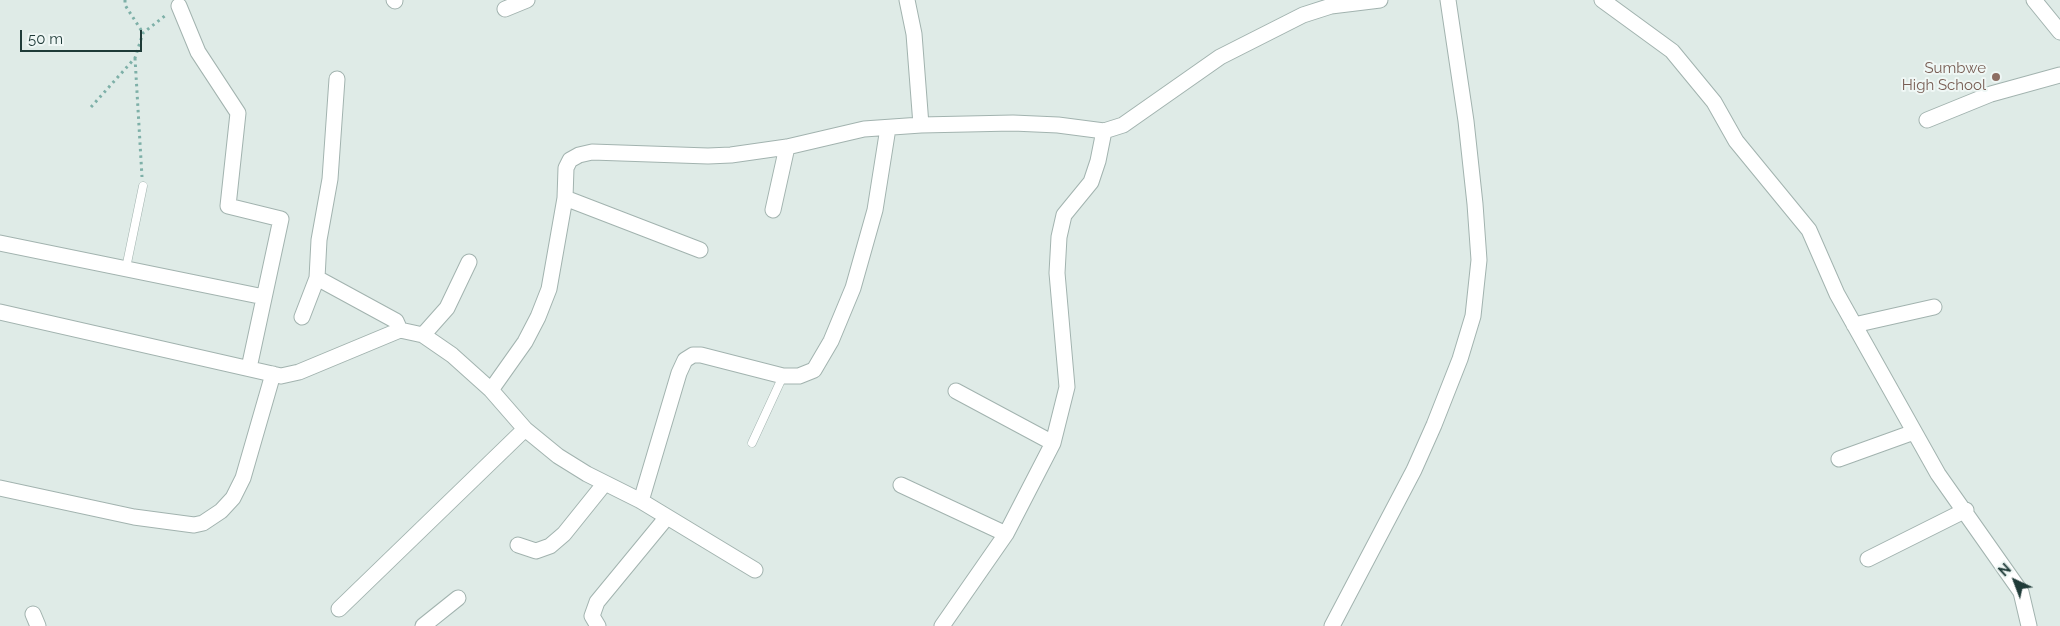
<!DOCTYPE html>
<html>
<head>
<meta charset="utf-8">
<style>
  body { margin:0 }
  #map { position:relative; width:2060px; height:626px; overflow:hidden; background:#dfebe7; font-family:Raleway,sans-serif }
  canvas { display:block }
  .north { position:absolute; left:1990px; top:556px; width:50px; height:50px; -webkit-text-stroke:4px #eff7f5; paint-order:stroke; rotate:317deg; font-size:14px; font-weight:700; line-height:20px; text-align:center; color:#1f3b38 }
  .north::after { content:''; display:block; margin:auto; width:18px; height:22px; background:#1f3b38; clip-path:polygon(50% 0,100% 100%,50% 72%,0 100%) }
  .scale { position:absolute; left:20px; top:30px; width:122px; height:22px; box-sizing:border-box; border:2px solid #1f3b38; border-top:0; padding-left:6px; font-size:15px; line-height:18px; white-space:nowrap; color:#1f3b38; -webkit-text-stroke:4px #eff7f5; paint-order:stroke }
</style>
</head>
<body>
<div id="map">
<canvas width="2060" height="626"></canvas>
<div class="north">N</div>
<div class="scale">50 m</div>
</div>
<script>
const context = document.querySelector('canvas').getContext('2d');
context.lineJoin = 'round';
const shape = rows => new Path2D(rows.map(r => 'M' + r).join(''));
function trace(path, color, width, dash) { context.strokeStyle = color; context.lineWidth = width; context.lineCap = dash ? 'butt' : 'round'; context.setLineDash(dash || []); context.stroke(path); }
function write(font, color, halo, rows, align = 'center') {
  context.font = font + ' Raleway,sans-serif'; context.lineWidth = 4; context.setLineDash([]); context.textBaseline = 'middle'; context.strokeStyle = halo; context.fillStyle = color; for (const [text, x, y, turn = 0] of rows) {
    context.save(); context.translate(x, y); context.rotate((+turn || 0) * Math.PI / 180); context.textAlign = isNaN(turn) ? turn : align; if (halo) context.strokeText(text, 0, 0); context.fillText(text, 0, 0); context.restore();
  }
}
const path = shape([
  [125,0,125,5,143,33],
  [135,58,142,177],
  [91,107,135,58,143,33,166,15]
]);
const lane = shape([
  [126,268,143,186],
  [752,443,783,376]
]);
const street = shape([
  [394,0,395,1],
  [907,0,914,34,921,125],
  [1602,0,1672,51,1714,102,1736,141,1809,230,1837,294,1938,474,2021,592,2029,626],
  [2034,0,2060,32],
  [179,6,198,52,238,113,228,206,281,219,249,368],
  [505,9,527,0],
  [1927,120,1991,94,2060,75],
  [565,198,700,250],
  [773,210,787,147],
  [0,243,264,297],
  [317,278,396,321,400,330],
  [0,312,281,376,299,372,400,330,423,335,452,355,491,390,525,429,558,456,587,474,641,501,755,570],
  [302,317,317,278,319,240,330,179,337,79],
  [1854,325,1934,307],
  [423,335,447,308,469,262],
  [491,390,525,342,538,317,549,289,565,198,566,168,570,160,579,155,592,152,708,156,731,155,787,147,864,129,921,125,1013,123,1058,125,1104,131,1123,125,1220,57,1303,15,1331,6,1380,0],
  [956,391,1053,443],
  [1839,459,1914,432],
  [901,485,1006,534],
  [0,488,134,517,194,525,203,523,221,511,233,498,243,478,273,374],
  [641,501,679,373,685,360,693,355,701,355,783,376,799,376,814,370,831,341,853,288,875,210,888,128],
  [518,545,536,551,550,546,564,534,605,483],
  [1868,559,1966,510],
  [339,609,525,429],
  [33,614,38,626],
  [423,626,458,598],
  [598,626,592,616,597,602,667,517],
  [942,626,1006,534,1053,443,1067,387,1057,273,1059,237,1064,215,1091,182,1098,161,1104,131],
  [1332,626,1414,470,1434,425,1460,359,1473,316,1479,260,1475,204,1466,121,1448,0]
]);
const markers = [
  [1996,77,5,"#8d6e63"]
];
const educationNames = [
  ["Sumbwe",1986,68],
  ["High School",1986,85]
];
trace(lane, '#a2b3af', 9);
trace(street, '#a2b3af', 17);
trace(path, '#7eb0a8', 3, [2.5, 4]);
trace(lane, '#fff', 8);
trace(street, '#fff', 15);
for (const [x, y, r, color] of markers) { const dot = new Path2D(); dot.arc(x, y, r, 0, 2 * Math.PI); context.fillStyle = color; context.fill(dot); trace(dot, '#eff7f5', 2); }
write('15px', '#785e54', '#eff7f5', educationNames, 'right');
</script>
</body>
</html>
